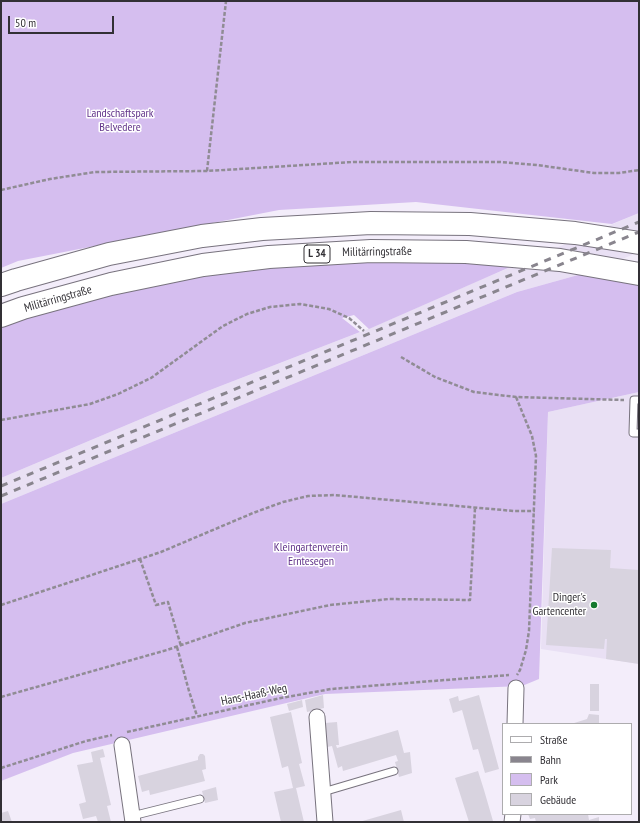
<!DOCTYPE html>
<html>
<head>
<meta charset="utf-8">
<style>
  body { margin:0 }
  #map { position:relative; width:640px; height:823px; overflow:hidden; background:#f3edfa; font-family:"PT Sans Narrow",sans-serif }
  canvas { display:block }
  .frame { position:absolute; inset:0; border:2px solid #323035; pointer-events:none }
  .legend { position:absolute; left:502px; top:723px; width:130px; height:92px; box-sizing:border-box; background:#fff; border:1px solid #adacae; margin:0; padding:5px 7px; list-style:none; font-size:12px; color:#323035 }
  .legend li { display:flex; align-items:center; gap:8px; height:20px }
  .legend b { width:20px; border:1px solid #adacae }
  .scale { position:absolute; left:8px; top:16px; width:106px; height:18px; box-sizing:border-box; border:2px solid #323035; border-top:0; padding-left:5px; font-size:12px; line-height:14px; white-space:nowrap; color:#323035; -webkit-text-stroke:3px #fff; paint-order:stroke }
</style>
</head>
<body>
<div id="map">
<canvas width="640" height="823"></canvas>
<div class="frame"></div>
<ul class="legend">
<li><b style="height:5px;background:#fff"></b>Straße</li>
<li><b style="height:5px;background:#89858e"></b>Bahn</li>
<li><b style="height:11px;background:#d5beef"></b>Park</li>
<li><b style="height:11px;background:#d8d3df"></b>Gebäude</li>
</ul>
<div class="scale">50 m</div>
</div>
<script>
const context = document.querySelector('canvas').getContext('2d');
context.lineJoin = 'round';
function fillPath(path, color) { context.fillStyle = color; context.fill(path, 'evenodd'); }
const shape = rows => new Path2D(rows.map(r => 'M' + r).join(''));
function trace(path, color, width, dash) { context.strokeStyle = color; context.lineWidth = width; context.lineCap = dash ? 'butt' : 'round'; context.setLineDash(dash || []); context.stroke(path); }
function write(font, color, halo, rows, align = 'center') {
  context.font = font + ' "PT Sans Narrow",sans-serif'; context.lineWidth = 3; context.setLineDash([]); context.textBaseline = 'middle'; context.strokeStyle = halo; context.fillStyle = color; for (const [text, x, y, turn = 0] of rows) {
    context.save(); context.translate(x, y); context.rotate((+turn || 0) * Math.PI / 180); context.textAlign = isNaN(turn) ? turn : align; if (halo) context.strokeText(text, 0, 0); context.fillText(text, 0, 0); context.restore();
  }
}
const built = shape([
  [639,213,639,252,596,270,517,292,1,504,1,478,205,392,373,327,473,283],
  [639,392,639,664,541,649,548,412]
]);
const green = shape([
  [1,1,639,1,639,213,612,224,416,202,279,210,18,261,1,268],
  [355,260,517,264,369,329,354,315,342,318,360,332,205,392,1,478,1,326,79,303,170,282,265,267],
  [596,270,639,279,639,392,548,412,539,679,522,686,325,694,73,753,1,781,1,504,517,292]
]);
const building = shape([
  [552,548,611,550,610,568,639,570,639,664,606,659,607,639,605,639,604,649,546,645],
  [590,684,599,684,599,711,590,711],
  [323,695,324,708,307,712,305,700],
  [479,695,499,769,485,773,478,749,473,750,462,710,453,713,449,699,458,696,459,701],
  [302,700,303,707,289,711,287,704],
  [291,712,302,763,299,764,305,786,296,788,304,822,281,822,274,792,293,788,288,766,282,768,270,717],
  [589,714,599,715,599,724,571,724,587,719],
  [337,722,339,745,336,745,337,748,398,730,404,753,410,752,412,773,399,777,395,762,398,761,396,755,343,771,342,766,338,768,332,746,327,747,325,723],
  [103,749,105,757,100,758,111,805,107,806,111,822,98,822,96,816,83,819,79,804,86,802,77,765,93,762,91,752],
  [200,754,203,754,205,756,206,769,202,770,205,781,150,795,149,790,142,792,138,776,198,760,198,757],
  [478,771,484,790,493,821,469,822,455,778],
  [216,787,218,800,205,803,202,791],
  [401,810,404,822,359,822],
  [8,811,12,822,1,822,1,813],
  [528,814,588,814,589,820,599,817,599,822,536,822,535,818,530,819]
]);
const path = shape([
  [207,171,226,1],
  [1,190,50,179,95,172,207,171,353,162,500,162,537,165,594,173,619,173,639,170],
  [401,357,435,377,474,392,516,397,624,400],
  [516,397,532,436,536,456,529,631,526,650,520,670,517,675],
  [1,420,90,404,118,394,151,378,223,326,247,314,270,307,300,304,329,309,349,318,364,331],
  [140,559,156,605,168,602,181,646],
  [1,605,161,552,253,513,283,502,308,496,334,495,514,511,535,511],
  [177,647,189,691,197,716],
  [1,697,167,650,245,623,330,605,389,599,470,600,475,508],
  [127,732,281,698,331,689,509,675],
  [1,768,86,741,112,735]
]);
const service = shape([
  [639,400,634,400,633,433,639,433],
  [323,792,394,771],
  [132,816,200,799]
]);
const minor = shape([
  [317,717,325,822],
  [515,724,516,688],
  [122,745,133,822],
  [512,822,513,814]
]);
const primary = shape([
  [1,285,16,280,109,254,202,236,262,229,371,223,470,224,575,233,639,243],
  [1,316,23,308,111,284,203,265,269,257,371,251,466,252,560,260,639,274]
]);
const rail = shape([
  [1,486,639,222],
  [1,496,639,232]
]);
const markers = [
  [594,605,4,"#147a2d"]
];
const shields = [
  [317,254,26]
];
const shieldNames = [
  ["L 34",317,254]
];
const parkNames = [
  ["Landschaftspark",120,114],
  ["Belvedere",120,128],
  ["Kleingartenverein",311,548],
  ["Erntesegen",311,562]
];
const streetNames = [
  ["Militärringstraße",377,252,-1],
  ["Militärringstraße",58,299,-16],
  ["Hans-Haaß-Weg",254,695,-12]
];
const poiNames = [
  ["Dinger's",586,598],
  ["Gartencenter",586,612]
];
fillPath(built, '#e9e0f4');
fillPath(green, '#d5beef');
fillPath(building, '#d8d3df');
trace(service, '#78737e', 9);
trace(minor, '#78737e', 17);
trace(primary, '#78737e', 24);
trace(path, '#908c94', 2.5, [4, 2]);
trace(service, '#fff', 7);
trace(minor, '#fff', 15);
trace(primary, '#fff', 22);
trace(rail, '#89858e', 3, [7, 7]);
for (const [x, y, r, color] of markers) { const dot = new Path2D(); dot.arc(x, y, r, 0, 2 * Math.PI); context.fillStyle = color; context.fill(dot); trace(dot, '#fff', 1.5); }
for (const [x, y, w] of shields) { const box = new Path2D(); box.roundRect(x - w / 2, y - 9, w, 18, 3); context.fillStyle = '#fff'; context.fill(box); trace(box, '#323035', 1); }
write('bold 11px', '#323035', null, shieldNames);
write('12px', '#62348a', '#fff', parkNames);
write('12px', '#323035', '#fff', streetNames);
write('12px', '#323035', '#fff', poiNames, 'right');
</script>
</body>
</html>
